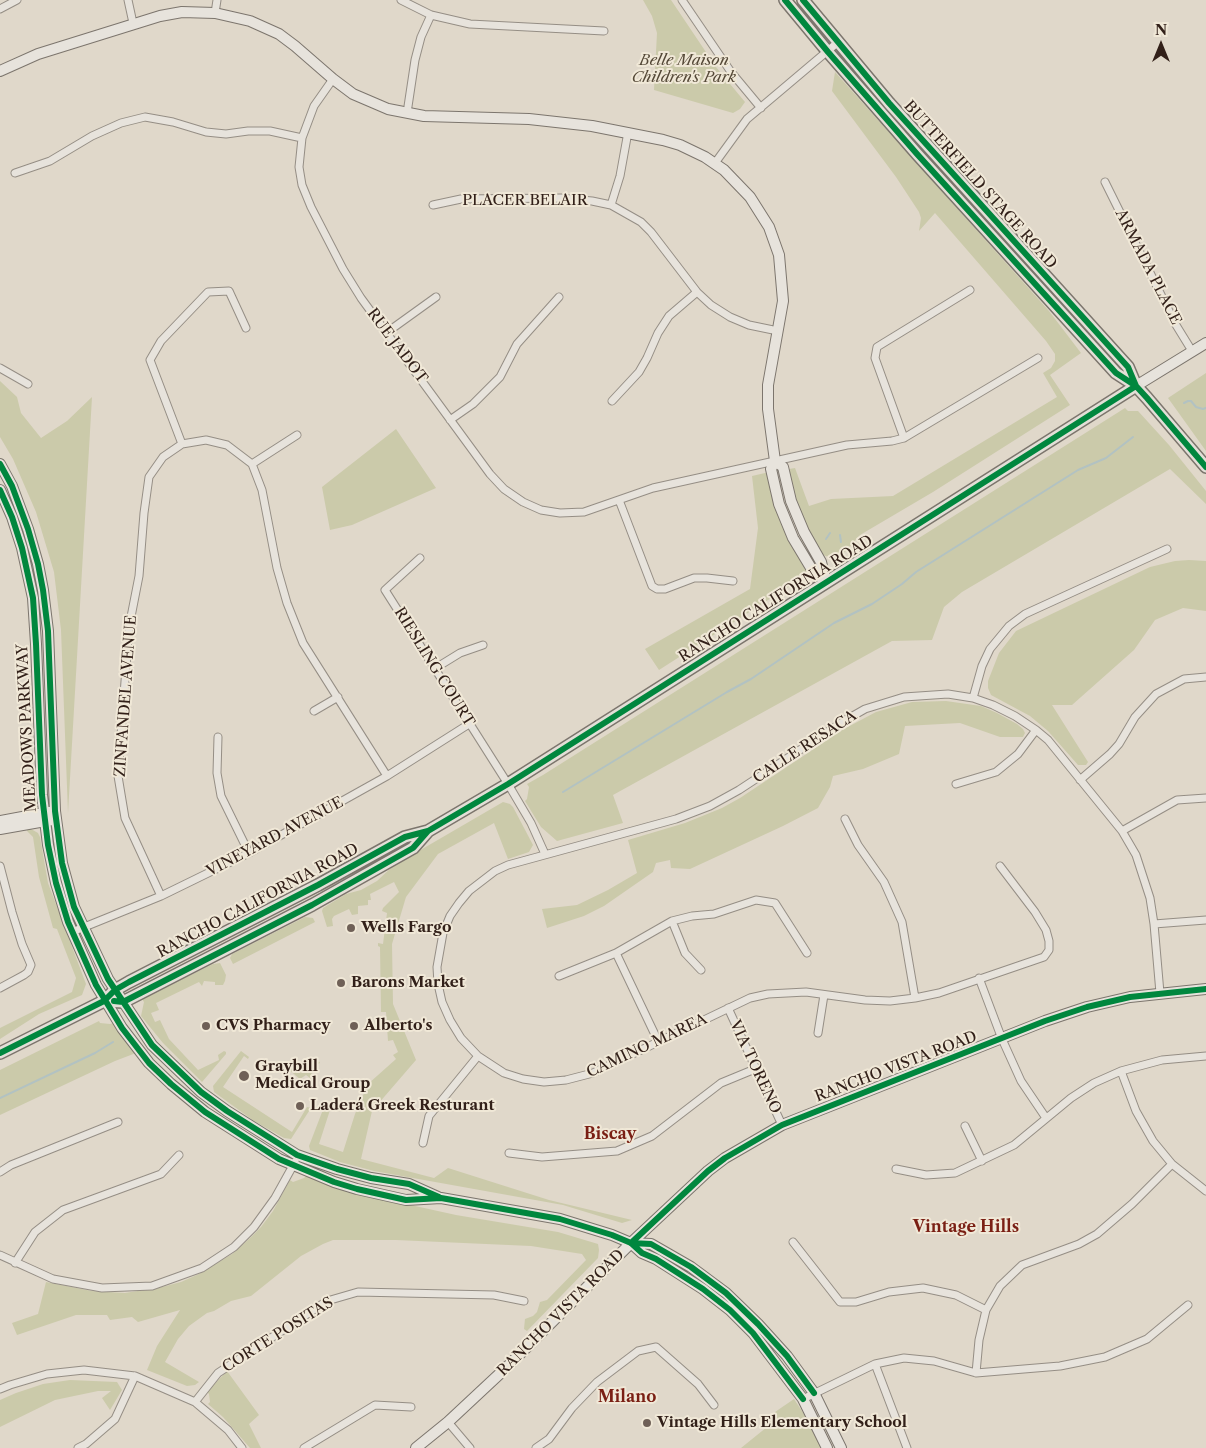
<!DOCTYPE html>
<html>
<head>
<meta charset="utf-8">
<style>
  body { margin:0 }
  #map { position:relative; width:1206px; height:1448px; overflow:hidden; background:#e0d8ca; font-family:"Libre Caslon Text",serif }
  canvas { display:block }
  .north { position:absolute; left:1136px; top:20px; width:50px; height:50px; -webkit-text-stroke:4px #f0e8d7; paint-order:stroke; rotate:0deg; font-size:14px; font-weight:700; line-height:20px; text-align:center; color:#322019 }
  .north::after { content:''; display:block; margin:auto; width:18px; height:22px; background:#322019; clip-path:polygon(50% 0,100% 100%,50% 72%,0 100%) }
</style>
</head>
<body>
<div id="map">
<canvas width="1206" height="1448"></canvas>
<div class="north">N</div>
</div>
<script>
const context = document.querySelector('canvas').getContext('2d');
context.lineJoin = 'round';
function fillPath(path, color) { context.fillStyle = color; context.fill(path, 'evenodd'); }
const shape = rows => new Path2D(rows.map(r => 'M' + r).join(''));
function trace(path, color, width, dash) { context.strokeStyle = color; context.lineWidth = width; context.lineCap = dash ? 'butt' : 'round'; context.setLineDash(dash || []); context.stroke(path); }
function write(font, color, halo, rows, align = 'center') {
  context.font = font + ' "Libre Caslon Text",serif'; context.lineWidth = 4; context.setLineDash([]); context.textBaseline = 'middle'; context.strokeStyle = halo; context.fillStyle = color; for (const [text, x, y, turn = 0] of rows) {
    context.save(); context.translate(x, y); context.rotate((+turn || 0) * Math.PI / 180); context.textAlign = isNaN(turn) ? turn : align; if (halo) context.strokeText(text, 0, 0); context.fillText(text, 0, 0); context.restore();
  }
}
const green = shape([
  [643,0,671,0,716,67,745,102,740,109,733,113,654,90,657,33,652,16],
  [835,72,1049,311,1081,353,1050,375,1070,405,933,492,860,535,843,554,836,558,831,558,823,555,801,515,796,500,789,469,795,468,809,506,831,499,893,496,1057,397,1043,373,1051,368,1055,361,1055,354,1046,341,935,213,919,231,921,218,919,212,896,177,832,91],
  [1206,373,1206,451,1168,398],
  [0,381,17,397,21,413,41,438,67,421,92,397,68,813,61,630,54,572,36,512,13,459,0,437],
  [1125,408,1128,411,1138,411,1169,445,1206,491,1206,504,1170,469,962,592,944,607,932,640,892,641,613,795,623,823,557,841,541,827,525,801,527,799,529,787,527,784,543,775],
  [396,429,436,488,352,525,330,530,322,487],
  [765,473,768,473,807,567,807,574,804,577,659,670,645,649,750,589,758,528,752,476],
  [1189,560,1206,561,1206,611,1183,608,1155,620,1134,650,1072,705,1052,705,1088,762,1086,765,1078,765,1048,731,1030,716,991,695,988,688,988,681,999,653,1016,631,1150,567,1175,561],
  [946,701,981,706,997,713,1017,724,1023,729,1025,733,1023,737,1000,737,960,723,905,726,899,754,863,769,833,776,830,787,818,808,783,826,690,869,671,868,670,860,656,863,653,872,604,906,584,916,547,928,542,909,577,905,608,890,637,873,628,840,685,823,722,808,740,798,844,729,876,712,912,702],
  [503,802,510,804,513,807,533,845,529,852,508,859,494,823,438,854,406,897,392,944,393,1004,416,1060,372,1111,361,1159,434,1178,448,1168,549,1200,632,1220,622,1223,563,1205,374,1171,340,1162,310,1150,309,1146,324,1107,330,1110,319,1144,343,1152,355,1114,368,1084,396,1059,393,1055,398,1052,393,1040,388,1041,386,1012,381,1012,380,947,378,946,378,943,383,944,387,913,382,911,383,908,399,892,394,882,370,894,371,900,368,900,368,905,358,906,358,914,352,915,349,909,334,916,332,919,333,926,327,927,322,911,323,908,346,894,361,890,377,881,393,866],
  [26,828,31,829,38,833,40,837,48,883,86,984,82,995,39,1014,0,1039,0,1028,72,992,76,978,57,929,53,928,39,877,33,837,27,831],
  [305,917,313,918,315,922,233,964,230,958,232,954],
  [220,963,226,975,225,981,223,985,215,985,215,982,204,981,202,986,199,982,156,1003,159,1010,151,1013,155,1022,160,1020,169,1039,198,1070,219,1060,218,1055,224,1051,226,1052,226,1054,202,1082,163,1043,141,1016,144,1002,142,999,213,964],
  [99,1021,100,1023,110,1024,113,1023,136,1053,115,1061,0,1115,0,1070],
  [241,1051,249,1057,248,1059,244,1056,223,1087,292,1132,307,1107,311,1108,291,1139,284,1138,254,1121,214,1092,213,1086],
  [308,1059,320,1062,319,1064,313,1064,311,1078,317,1079,314,1086,307,1083,310,1078,306,1075,300,1079,289,1070,291,1067,295,1071,307,1065,306,1060],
  [306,1176,356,1193,456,1215,558,1232,598,1244,599,1250,598,1258,527,1331,524,1329,525,1319,533,1316,537,1312,540,1302,547,1300,586,1260,582,1254,531,1246,396,1240,333,1240,323,1244,301,1256,251,1296,231,1301,214,1311,207,1313,189,1326,178,1339,165,1362,199,1382,195,1385,187,1386,147,1370,157,1346,180,1310,138,1322,132,1317,110,1320,107,1315,76,1315,17,1335,12,1323,38,1314,46,1282,92,1291,125,1293,162,1287,181,1282,199,1274,232,1254,249,1239,261,1227,273,1211,290,1180,293,1182,304,1178],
  [227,1371,259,1415,249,1424,261,1448,250,1448,223,1417,208,1404,210,1402,209,1394,207,1392],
  [70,1380,117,1382,122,1390,110,1410,102,1398,111,1391,98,1391,55,1400,0,1427,0,1400,16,1393,43,1384],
  [794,1399,806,1417,821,1448,741,1448,767,1427,775,1412]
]);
const stream = shape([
  [1184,403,1188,401,1191,401,1196,407,1203,409,1206,408],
  [840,535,841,542],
  [826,539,830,533],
  [563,792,727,692,751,679,834,623,872,604,902,584,916,572,1078,470,1106,458,1133,437],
  [0,1098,95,1053,113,1042]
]);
const street = shape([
  [128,0,133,23],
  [401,0,431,15,470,24,604,31],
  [682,0,731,72,761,108],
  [0,9,17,0],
  [215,13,217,0],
  [333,79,314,106,302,138,299,167,302,185,311,207,343,269,361,298,490,474,504,489,523,502,541,510,560,513,584,512,653,488,847,445,892,441,904,438,1038,358],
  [407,113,415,60,421,37,431,15],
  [715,163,747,119,837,43],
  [15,173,50,161,92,136,121,123,145,117,173,122,206,132,226,134,248,131,270,131,302,138],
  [1105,182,1176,325,1192,351],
  [433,205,461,199,561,198,592,201,611,205,641,222,651,232,697,292,711,305,730,317,749,325,778,331],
  [611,205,620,176,628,132],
  [386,333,436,297],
  [0,368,28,384],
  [612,401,639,372,647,358,658,333,669,316,697,292],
  [450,420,473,404,500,377,517,344,559,297],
  [904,438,875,358,877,347,970,290],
  [182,444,150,360,161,341,208,292,229,291,246,328],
  [252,464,297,435],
  [619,500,652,586,657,589,665,589,694,578,707,578,733,581],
  [420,558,385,590,508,784,531,823,545,854],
  [434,669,460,653,483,645],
  [973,698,982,666,990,649,1009,626,1025,614,1167,549],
  [314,711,338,697],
  [218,737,217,773,221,796,249,853],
  [1080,780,1110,754,1119,744,1135,717,1156,694,1184,679,1206,677],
  [956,784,996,772,1018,754,1036,730],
  [845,819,858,845,884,882,902,922,915,998],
  [1122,831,1177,800,1206,798],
  [0,866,12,912,22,944,31,965,28,972,24,975,0,988],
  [1000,866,1035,912,1046,930,1049,941,1049,950,1044,957,939,993,915,998,890,1001,865,1000,806,992,768,994,750,998,593,1073,566,1080,544,1082,523,1079,504,1073,478,1056,461,1038,450,1020,442,1002,438,984,437,967,443,933,450,916,459,903,469,891,495,871,508,865,676,819,710,806,739,790,844,721,865,709,904,697,948,694,973,698,993,705,1015,716,1036,730,1048,740,1122,831,1136,855,1150,898,1154,924,1160,993],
  [161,896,125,818,118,776,129,627,139,576,144,513,149,477,163,457,182,444,206,440,227,445,252,464,262,490,277,568,287,603,303,643,387,776],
  [672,921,685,953,701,970],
  [1154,924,1206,920],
  [72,932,161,896,249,853,387,776,469,724],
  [616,953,658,1041],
  [559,976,616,953,672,921,692,916,714,914,756,900,775,903,807,953],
  [979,978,1002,1039,1021,1081,1046,1118],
  [728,1008,782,1125],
  [818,1033,824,995],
  [1121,1071,1136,1111,1153,1141,1172,1164,1206,1191],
  [965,1126,982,1161],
  [423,1143,429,1116,478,1056],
  [509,1153,542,1157,617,1151,652,1136,721,1083,755,1069],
  [896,1169,926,1175,955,1173,1014,1145,1071,1098,1094,1083,1121,1071,1162,1060,1206,1056],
  [0,1172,11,1165,118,1122],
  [793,1242,840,1302,856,1302,889,1292,923,1288,956,1295,986,1310],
  [0,1255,53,1279,102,1288,152,1286,202,1268,234,1247,254,1227,275,1198,295,1162],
  [15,1263,35,1232,63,1210,161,1174,179,1155],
  [875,1364,907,1448],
  [976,1373,979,1340,986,1310,1000,1286,1022,1265,1079,1244,1097,1234,1132,1204,1172,1164],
  [0,1389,10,1385,47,1374,84,1370,135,1376,195,1402,228,1430,242,1448],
  [803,1399,875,1364,904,1358,934,1361,976,1373,1060,1366,1105,1357,1147,1339,1188,1305],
  [195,1402,218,1373,327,1301,358,1292,494,1295,524,1301],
  [448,1422,470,1448],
  [78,1448,86,1444,115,1419,135,1376],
  [304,1448,375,1405,411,1407],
  [536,1448,549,1439,572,1408,597,1382,638,1351,656,1347,698,1384,714,1405]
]);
const secondary = shape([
  [0,71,38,54,160,16,182,12,215,13,250,21,279,34,295,46,333,79,353,94,388,109,424,116,529,119,592,126,663,140,680,145,705,157,724,170,750,197,769,227,779,255,783,301,768,385,768,409,775,461,771,469,779,504,793,538,811,568,826,582],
  [1136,386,1206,343],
  [775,461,783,467,791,501,804,532,821,562,826,582],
  [0,464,12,486,28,529,38,564,43,590,48,631,55,811,62,863,74,907,108,979,152,1045,201,1092,227,1111,297,1155,337,1169,371,1178,409,1184,438,1197],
  [0,490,12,517,22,548,33,598,36,644,42,795,48,845,56,883,68,922,96,985,122,1028,149,1063,171,1084,205,1112,279,1159,334,1182,357,1189,406,1200,441,1198,560,1219,612,1235,631,1243,642,1253,656,1259,703,1289,730,1310,753,1333,803,1399,827,1448],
  [0,821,49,812],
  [0,829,51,820],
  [631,1243,651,1244,691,1267,726,1293,758,1324,787,1356,814,1393,841,1448],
  [416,1448,448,1422,508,1366,631,1243,708,1171,725,1158,782,1125,1045,1021,1087,1007,1130,997,1206,989]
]);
const primary = shape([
  [785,0,828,52,917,154,1116,373,1136,386,1147,398,1206,467],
  [803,0,889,103,1128,367,1136,386],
  [104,1001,123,1002,312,905,413,848,428,831],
  [0,1053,104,1001,115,990,129,982,318,885,405,837,428,831,508,784,1136,386]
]);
const cycleway = shape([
  [785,0,828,52,917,154,1116,373,1136,386,1147,398,1206,467],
  [803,0,889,103,1128,367,1136,386],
  [0,464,12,486,28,529,38,564,43,590,48,631,55,811,62,863,74,907,108,979,152,1045,201,1092,227,1111,297,1155,337,1169,371,1178,409,1184,439,1197],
  [0,490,12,517,22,548,33,598,36,644,42,795,48,845,56,883,68,922,96,985,122,1028,149,1063,171,1084,205,1112,279,1159,334,1182,357,1189,406,1200,441,1198,560,1219,612,1235,631,1243,642,1253,656,1259,703,1289,730,1310,753,1333,803,1399],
  [114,1001,123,1002,312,905,413,848,428,831],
  [0,1053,104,1001,115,990,129,982,318,885,405,837,428,831,508,784,1136,386],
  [631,1243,708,1171,725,1158,782,1125,1045,1021,1087,1007,1130,997,1206,989],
  [631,1243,651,1244,691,1267,726,1293,758,1324,787,1356,814,1393]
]);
const markers = [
  [351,928,5,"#6f6057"],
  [341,983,5,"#6f6057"],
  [206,1026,5,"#6f6057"],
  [354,1026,5,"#6f6057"],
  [244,1076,6,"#6f6057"],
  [300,1106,5,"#6f6057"],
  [647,1423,5,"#6f6057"]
];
const parkNames = [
  ["Belle Maison",684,61],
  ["Children's Park",684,78]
];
const streetNames = [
  ["BUTTERFIELD STAGE ROAD",980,185,48],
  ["PLACER BELAIR",525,201],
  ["ARMADA PLACE",1148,267,63],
  ["RUE JADOT",397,346,53],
  ["RANCHO CALIFORNIA ROAD",776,599,-32],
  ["RIESLING COURT",434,667,58],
  ["ZINFANDEL AVENUE",126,696,-86],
  ["MEADOWS PARKWAY",27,728,-93],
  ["CALLE RESACA",805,747,-33],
  ["VINEYARD AVENUE",275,837,-28],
  ["RANCHO CALIFORNIA ROAD",258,901,-28],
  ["CAMINO MAREA",647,1046,-25],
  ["VIA TORENO",755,1067,65],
  ["RANCHO VISTA ROAD",896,1067,-21],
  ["RANCHO VISTA ROAD",561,1313,-45],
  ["CORTE POSITAS",278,1335,-32]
];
const poiNames = [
  ["Wells Fargo",361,928],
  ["Barons Market",351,983],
  ["CVS Pharmacy",216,1026],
  ["Alberto's",364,1026],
  ["Graybill",255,1067],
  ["Medical Group",255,1084],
  ["Laderá Greek Resturant",310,1106],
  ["Vintage Hills Elementary School",657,1423]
];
const neighbourhoodNames = [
  ["Biscay",610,1134],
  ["Vintage Hills",966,1227],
  ["Milano",627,1397]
];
fillPath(green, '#cbcaaa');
trace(stream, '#b2c2c2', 2);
trace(street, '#958e85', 9);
trace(secondary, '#7c756d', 12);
trace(primary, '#7c756d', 14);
trace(street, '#e7e3dc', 7);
trace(secondary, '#e7e3dc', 10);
trace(primary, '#e3dfd7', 11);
trace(cycleway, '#00873e', 6);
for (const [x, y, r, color] of markers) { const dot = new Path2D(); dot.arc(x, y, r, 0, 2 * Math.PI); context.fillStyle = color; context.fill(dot); trace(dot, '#f0e8d7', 2); }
write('italic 15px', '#544837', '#f0e8d7', parkNames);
write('15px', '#322019', '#f0e8d7', streetNames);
write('bold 15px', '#322019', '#f0e8d7', poiNames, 'left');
write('bold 16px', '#7a1f14', '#f0e8d7', neighbourhoodNames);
</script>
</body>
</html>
